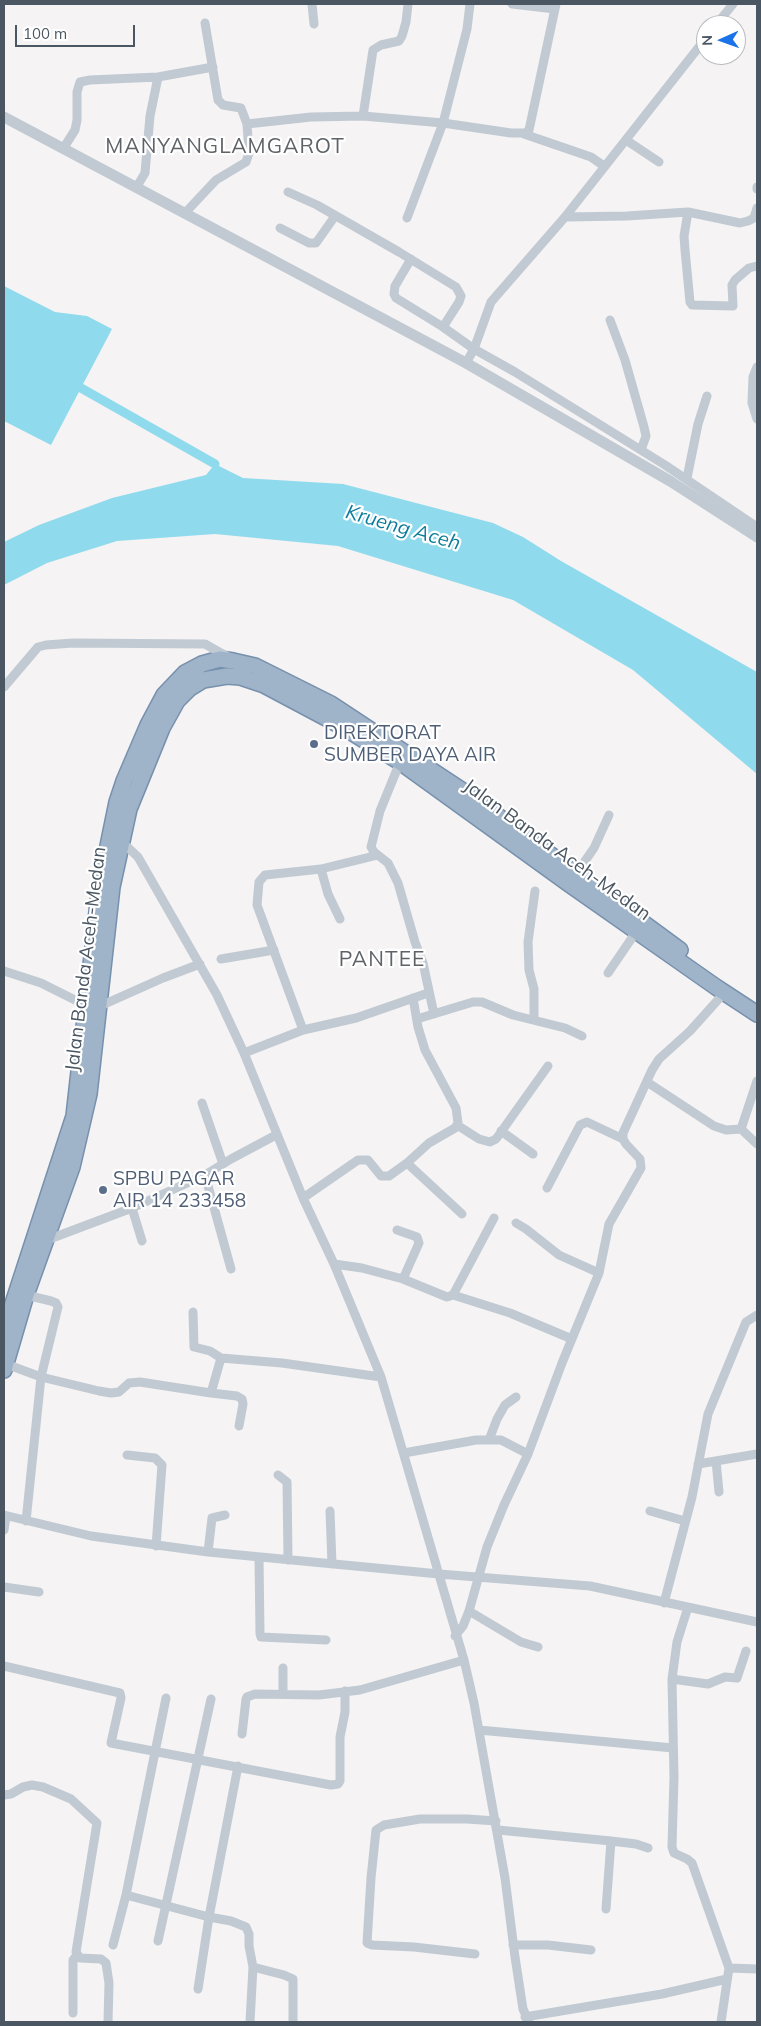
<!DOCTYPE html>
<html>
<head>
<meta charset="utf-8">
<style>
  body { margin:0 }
  #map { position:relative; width:761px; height:2026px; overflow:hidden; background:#f5f3f3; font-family:Mulish,sans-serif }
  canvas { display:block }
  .frame { position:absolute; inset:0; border:5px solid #4a5661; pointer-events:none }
  .north { position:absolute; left:696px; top:15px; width:50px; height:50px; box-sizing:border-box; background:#fff; border:1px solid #b7bbc0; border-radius:50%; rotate:268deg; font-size:14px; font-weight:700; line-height:20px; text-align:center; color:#4a5661 }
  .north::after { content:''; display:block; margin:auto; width:18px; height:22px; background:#1a73e8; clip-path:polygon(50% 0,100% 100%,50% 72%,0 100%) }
  .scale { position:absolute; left:15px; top:25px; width:120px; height:22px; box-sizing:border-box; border:2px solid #4a5661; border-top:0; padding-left:6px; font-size:15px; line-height:18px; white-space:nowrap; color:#4a5661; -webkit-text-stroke:4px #fff; paint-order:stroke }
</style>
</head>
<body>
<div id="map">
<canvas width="761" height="2026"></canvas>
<div class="frame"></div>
<div class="north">N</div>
<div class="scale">100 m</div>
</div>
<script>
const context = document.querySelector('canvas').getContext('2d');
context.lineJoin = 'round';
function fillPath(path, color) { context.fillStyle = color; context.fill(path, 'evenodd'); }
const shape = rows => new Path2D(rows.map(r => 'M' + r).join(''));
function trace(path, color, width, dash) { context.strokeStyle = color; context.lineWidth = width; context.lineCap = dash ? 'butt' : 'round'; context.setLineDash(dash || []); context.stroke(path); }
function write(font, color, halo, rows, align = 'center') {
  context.font = font + ' Mulish,sans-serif'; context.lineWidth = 4.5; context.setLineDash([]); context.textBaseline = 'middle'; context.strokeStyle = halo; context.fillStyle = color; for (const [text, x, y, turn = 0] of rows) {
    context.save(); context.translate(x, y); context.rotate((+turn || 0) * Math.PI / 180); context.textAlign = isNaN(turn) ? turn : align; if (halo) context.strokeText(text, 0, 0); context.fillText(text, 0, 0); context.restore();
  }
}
const water = shape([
  [4,286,55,312,87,316,112,329,51,445,4,421],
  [215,464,243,478,343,484,493,523,523,537,561,561,757,672,757,774,633,670,513,600,338,546,215,534,117,541,47,563,4,585,4,542,39,525,112,498,206,475]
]);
const canal = shape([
  [81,388,215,464]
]);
const minor = shape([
  [312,4,314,24],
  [512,4,555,9],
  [205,23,218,100,223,105,241,108,247,124],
  [716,25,733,4],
  [363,116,373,50,381,45,399,41,402,36,406,22,408,4],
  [524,134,591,157,604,166],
  [626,140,659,162],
  [63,149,75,130,77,120,77,92,80,82,90,80,158,77,213,67],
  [757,187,757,189],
  [136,188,145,173,150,116,158,77],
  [288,192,317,205,399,252,456,287,461,296,459,302,443,327],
  [688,212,684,236,685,250,690,302,692,305,733,306,732,285,735,280,749,268,757,266],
  [185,213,216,180,246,162,249,153,247,124,311,117,363,116,443,123,511,133,526,133,529,130,556,4],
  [565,217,627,216,688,212,740,223,748,221,754,218,757,208],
  [407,218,443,123,467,29,470,4],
  [280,228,309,243,316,243,335,216],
  [411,259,395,286,394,294,396,298,443,327,474,349,515,372,665,465,757,527],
  [610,320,625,360,644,427,646,436,641,450],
  [466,363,474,349,491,302,565,217,706,38],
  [757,367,753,377,752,403,757,419],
  [687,478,698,424,707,396],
  [4,687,38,647,46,645,73,643,205,644,228,657],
  [400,762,380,811,371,847,374,852,388,863,398,883,415,942,423,963,434,1014],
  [122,842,138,857,217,995,244,1053,303,1198,334,1264,381,1377,464,1660,474,1703,505,1878,515,1957,523,2009,529,2022],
  [321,869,328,894,340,919],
  [576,874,594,848,609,815],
  [221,959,274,950],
  [4,971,41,983,87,1006,98,1007,163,978,200,964],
  [608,973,636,932],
  [417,1019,473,1002,482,1002,513,1015,565,1028,582,1036],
  [534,1020,534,989,529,970,528,942,535,891],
  [303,1030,257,905,259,882,265,875,321,869,378,855],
  [244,1053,303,1030,356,1018,428,993],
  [647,1082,714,1126,726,1130,741,1129],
  [202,1103,223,1164],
  [457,1125,479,1139,490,1142,496,1139,548,1066],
  [741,1129,757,1081],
  [741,1129,757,1144],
  [501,1131,533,1154],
  [407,1163,462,1214],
  [205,1175,231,1269],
  [547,1188,580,1125,587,1122,623,1139],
  [303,1198,358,1160,368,1160,381,1176,389,1176,407,1163,429,1143,455,1128,458,1123,456,1108,425,1050,418,1027,413,998],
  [132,1208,142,1241],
  [516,1223,526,1229,559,1255,599,1273],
  [397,1230,417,1237,419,1243,403,1279],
  [47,1240,132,1208,205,1175,231,1159,276,1135],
  [334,1264,362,1268,403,1279,447,1297,453,1295,510,1313,572,1339],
  [26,1295,51,1301,56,1303,58,1307,41,1377,99,1391,111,1393,119,1392,129,1383,140,1382,211,1393,221,1358,282,1363,381,1377],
  [453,1295,494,1218],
  [193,1312,194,1347,210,1351,221,1358],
  [6,1364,41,1377,26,1521],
  [211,1393,237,1396,242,1399,243,1404,239,1426],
  [489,1440,497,1419,505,1405,516,1397],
  [404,1453,476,1440,501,1440,528,1454],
  [127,1455,155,1458,162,1465,156,1546],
  [716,1461,719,1492],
  [698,1464,757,1454],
  [278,1475,287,1482,288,1560],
  [330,1511,332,1564],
  [650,1511,685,1521],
  [4,1515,91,1536,208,1552,439,1574,590,1586,757,1622],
  [4,1530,6,1516],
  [208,1552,212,1518,225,1515],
  [259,1557,260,1634,261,1637,326,1640],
  [4,1587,39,1592],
  [664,1603,692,1497,708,1414,746,1322,757,1315],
  [688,1607,677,1642,672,1679,674,1777,672,1847,674,1853,687,1859,692,1863,729,1968,721,2022],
  [469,1611,521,1642,538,1647],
  [455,1636,463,1626,469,1611,487,1547,504,1505,528,1454,562,1363,599,1273,609,1224,641,1168,640,1159,626,1144,623,1139,623,1133,652,1070,659,1059,690,1031,725,992],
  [4,1666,120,1693,121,1698,111,1743,331,1785,338,1784,340,1781,340,1737,345,1712,345,1691],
  [283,1668,283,1694],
  [672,1679,708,1684,725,1677,737,1678,746,1651],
  [479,1730,673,1748],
  [242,1734,246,1699,247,1697,255,1694,319,1695,360,1690,464,1660],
  [4,1795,11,1794,23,1787,32,1785,43,1787,71,1799,97,1823,76,1952,80,1958,101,1959,106,1963,109,1983,108,2022],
  [498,1830,611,1841,636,1844,648,1848],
  [126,1895,209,1917,231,1921,246,1927,249,1934,249,1946,253,1967,250,2022],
  [606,1909,611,1841],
  [158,1941,211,1699],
  [113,1945,126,1895,166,1698],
  [513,1945,548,1945,591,1950],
  [475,1954,414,1947,372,1945,367,1943,371,1878,376,1830,384,1825,420,1819,467,1819,496,1821],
  [253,1967,284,1975,293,1979,293,2022],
  [729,1968,757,1969],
  [198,1989,209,1917,238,1766],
  [73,2013,73,1960,77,1955],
  [525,2017,662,1994,727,1979]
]);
const tertiary = shape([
  [4,117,466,363,670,481,757,537]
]);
const trunk = shape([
  [4,1331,74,1116,100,885,117,802,124,781,148,725,164,695,185,673,202,664,220,659,233,661,255,666,331,704,472,797,680,950],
  [4,1370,26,1295,72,1167,89,1094,112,887,129,809,162,728,177,701,190,688,203,680,227,676,240,677,264,685,343,727,400,762,569,884,716,987,757,1014]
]);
const markers = [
  [314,744,5,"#5c6f8a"],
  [103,1190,5,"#5c6f8a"]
];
const serviceNames = [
  ["DIREKTORAT",324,733],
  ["SUMBER DAYA AIR",324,755],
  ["SPBU PAGAR",113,1179],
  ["AIR 14 233458",113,1201]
];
const streetNames = [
  ["Jalan Banda Aceh-Medan",557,850,36],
  ["Jalan Banda Aceh-Medan",86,959,-83]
];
const waterNames = [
  ["Krueng Aceh",403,528,16]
];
const quarterNames = [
  ["MANYANGLAMGAROT",225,147],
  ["PANTEE",382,960]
];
fillPath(water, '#90daee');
trace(canal, '#90daee', 9);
trace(trunk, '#7690ad', 18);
trace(minor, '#c1cad2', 9);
trace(tertiary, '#c1cad2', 11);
trace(trunk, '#9fb4c9', 15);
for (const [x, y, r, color] of markers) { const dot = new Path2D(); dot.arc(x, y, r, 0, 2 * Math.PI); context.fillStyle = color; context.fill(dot); trace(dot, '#fff', 2); }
write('19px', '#4e5e75', '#fff', serviceNames, 'left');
write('19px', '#4a5661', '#fff', streetNames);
write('italic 20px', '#0c7c9b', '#fff', waterNames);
context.letterSpacing = '1px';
write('21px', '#5f6368', '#fff', quarterNames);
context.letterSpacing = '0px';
</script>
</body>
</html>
